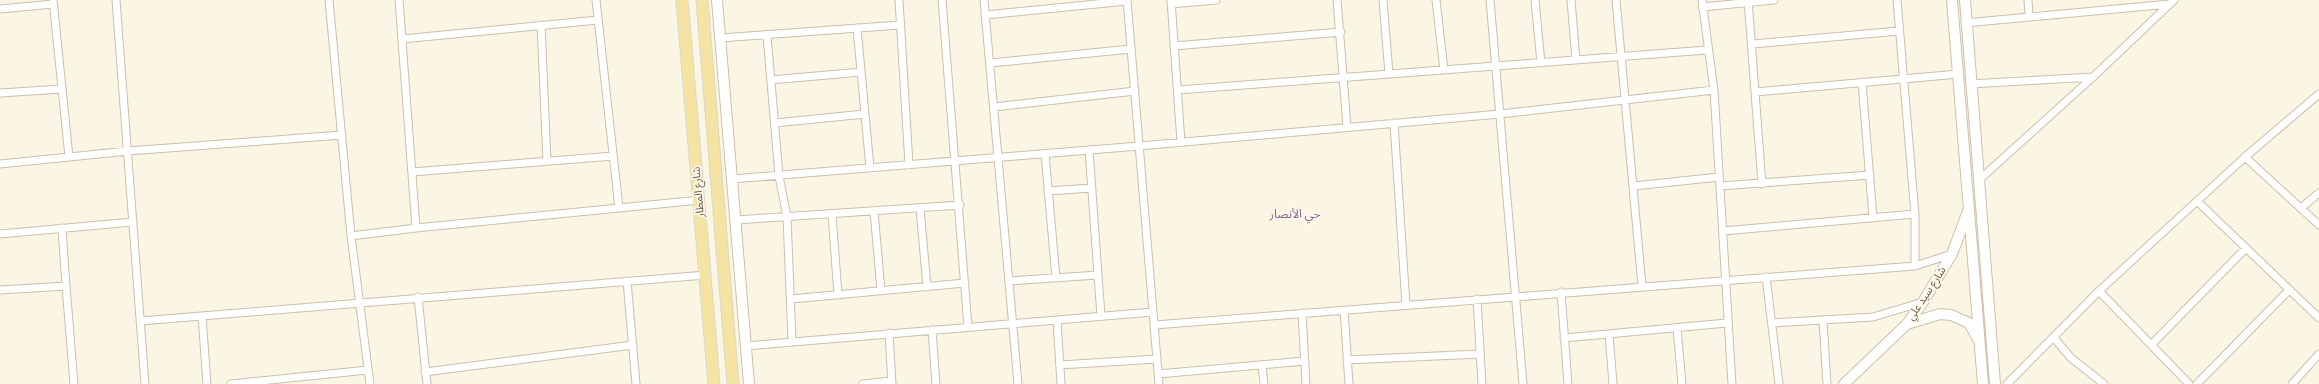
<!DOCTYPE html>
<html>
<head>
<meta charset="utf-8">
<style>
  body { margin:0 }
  canvas { display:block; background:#fbf6e4 }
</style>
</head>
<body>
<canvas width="2319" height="384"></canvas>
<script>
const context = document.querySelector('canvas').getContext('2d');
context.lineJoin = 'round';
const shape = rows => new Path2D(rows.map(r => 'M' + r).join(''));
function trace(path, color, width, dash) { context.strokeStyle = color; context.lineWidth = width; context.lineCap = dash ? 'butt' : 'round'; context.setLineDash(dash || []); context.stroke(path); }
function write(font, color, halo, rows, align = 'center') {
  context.font = font + ' "Titillium Web","Noto Sans Arabic",sans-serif'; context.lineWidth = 3.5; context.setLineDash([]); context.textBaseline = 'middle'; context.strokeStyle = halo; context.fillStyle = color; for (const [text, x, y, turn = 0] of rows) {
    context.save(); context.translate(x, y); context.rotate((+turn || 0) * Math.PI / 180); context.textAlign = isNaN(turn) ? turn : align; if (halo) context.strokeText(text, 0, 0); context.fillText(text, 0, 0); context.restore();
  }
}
const street = shape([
  [53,0,69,157],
  [116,0,145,384],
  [329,0,351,236,370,384],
  [399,0,416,228],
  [596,0,619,208],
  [899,0,909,165],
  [942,0,968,327],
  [984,0,1018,384],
  [1127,0,1159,384],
  [1171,0,1181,142],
  [1337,0,1347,127],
  [1383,0,1389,74],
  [1436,0,1444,70],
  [1490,0,1523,384],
  [1535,0,1541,63],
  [1571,0,1576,60],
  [1616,0,1642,286],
  [1702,0,1714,90,1732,384],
  [1748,0,1762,184],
  [1897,0,1915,214,1915,266],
  [2028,0,2029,16],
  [1171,4,1216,0],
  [1702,7,1774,0],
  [0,9,53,4],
  [985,15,1127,1],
  [1965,23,2170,4],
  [541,25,547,161],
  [857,28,870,168],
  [767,35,779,176,787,217,792,341],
  [720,38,900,25],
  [402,39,598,20],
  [1753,44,1899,31],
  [1174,46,1341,32],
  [991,63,1131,49],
  [771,80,861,72],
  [1862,82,1873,218],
  [1970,84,2093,77],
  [1178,90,1707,50],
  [1755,92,1959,74],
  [0,93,62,89],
  [994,107,1135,91],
  [775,123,865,114],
  [1394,123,1406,305],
  [1089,150,1098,275],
  [1045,154,1056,278],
  [2245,157,2319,225],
  [0,164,128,151,342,135],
  [412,172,613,156],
  [732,179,1139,146,1500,114,1714,90],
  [1979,180,2093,77,2174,0],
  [1634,186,1719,177],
  [1720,186,1870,175],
  [1048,191,1092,188],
  [2197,201,2319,318],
  [920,208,927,287],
  [2301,208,2319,193],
  [874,211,881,291],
  [832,214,838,295],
  [736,220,960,205],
  [62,228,66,286],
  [1723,231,1915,214],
  [0,234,133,222],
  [351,236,416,228,700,200],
  [1766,277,1779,384],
  [627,281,636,384],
  [1009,281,1098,275,1101,316],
  [0,290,66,286,74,384],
  [2099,291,2189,384],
  [1561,292,1568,384],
  [418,297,427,384],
  [791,299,965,283],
  [1477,299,1482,384],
  [1344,310,1349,384],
  [1302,313,1306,384],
  [202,316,207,384],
  [1057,320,1061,384],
  [1823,320,1827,384],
  [140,321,706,275],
  [1772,323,1873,317,1923,302],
  [1154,325,1915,266,1952,254],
  [1677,328,1682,384],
  [932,330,936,384],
  [889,333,892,384],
  [1609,334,1613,384],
  [1564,338,1727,323],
  [2054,338,2071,358,2104,384],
  [2151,345,2246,248],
  [745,346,1153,312],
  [1347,360,1480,354],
  [1060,365,1157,359],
  [1262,365,1264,384],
  [425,372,633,345],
  [1158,374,1305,361],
  [231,384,368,370],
  [863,384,892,381],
  [2007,384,2099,291,2245,157,2319,94],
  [2197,384,2289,290],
  [2292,384,2319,354]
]);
const secondary = shape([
  [717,0,749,384],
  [1952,0,1983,384],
  [1965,0,1995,384],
  [1907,324,1940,314,1951,315,1969,323,1978,339],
  [1844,384,1907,324,1923,302,1952,254,1968,211]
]);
const primary = shape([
  [682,0,714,384],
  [702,0,733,384]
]);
const streetNames = [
  ["شارع المطار",699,192,-95],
  ["شارع سيد علي",1927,294,-57]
];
const neighbourhoodNames = [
  ["حي الأنصار",1295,215]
];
trace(street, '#ccbfac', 9);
trace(secondary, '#cec0aa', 12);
trace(primary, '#dad5d0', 13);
trace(street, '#fff', 7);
trace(secondary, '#fff', 10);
trace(primary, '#f5e4a1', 11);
write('11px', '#725f4c', '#fef9ea', streetNames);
write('12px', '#87638e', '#fef9ea', neighbourhoodNames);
</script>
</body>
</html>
